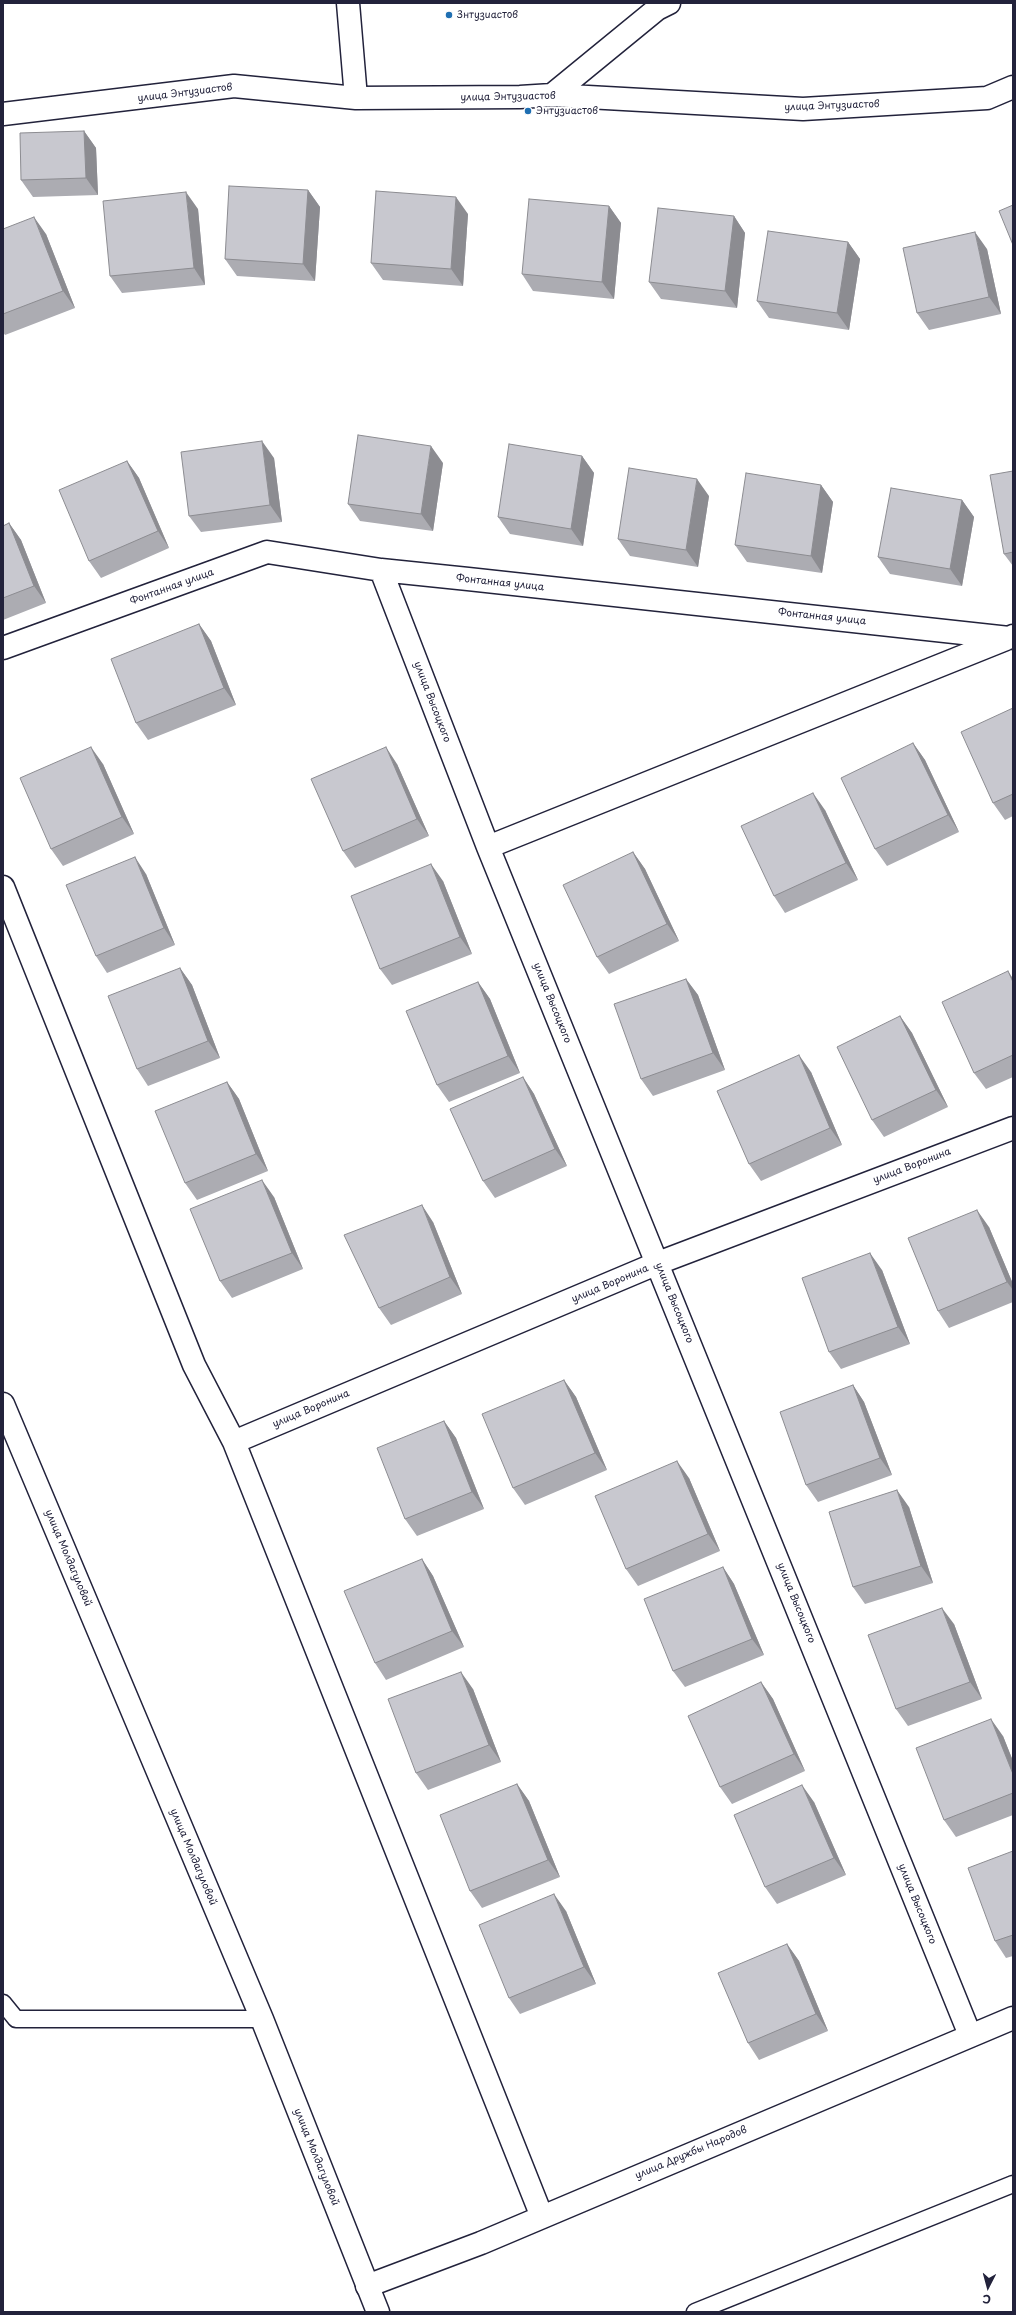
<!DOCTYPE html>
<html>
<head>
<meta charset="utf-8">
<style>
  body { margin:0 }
  #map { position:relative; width:1016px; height:2315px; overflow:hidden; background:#fff; font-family:"Playpen Sans",sans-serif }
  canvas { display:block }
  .frame { position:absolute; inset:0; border:4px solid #22223b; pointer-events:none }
  .north { position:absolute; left:968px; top:2267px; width:40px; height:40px; -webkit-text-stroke:3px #fff; paint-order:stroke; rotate:186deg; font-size:11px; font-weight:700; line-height:16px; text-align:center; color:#22223b }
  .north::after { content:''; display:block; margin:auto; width:14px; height:18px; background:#22223b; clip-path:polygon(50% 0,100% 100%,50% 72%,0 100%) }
</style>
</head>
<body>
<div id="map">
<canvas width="1016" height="2315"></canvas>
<div class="frame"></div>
<div class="north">С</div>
</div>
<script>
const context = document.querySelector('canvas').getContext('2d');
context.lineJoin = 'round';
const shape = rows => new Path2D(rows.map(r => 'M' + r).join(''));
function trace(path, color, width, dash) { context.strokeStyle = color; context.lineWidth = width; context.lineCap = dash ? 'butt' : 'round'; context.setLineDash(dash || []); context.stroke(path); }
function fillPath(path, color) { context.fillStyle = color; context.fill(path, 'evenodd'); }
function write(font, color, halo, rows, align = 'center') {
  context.font = font + ' "Playpen Sans",sans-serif'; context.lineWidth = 4; context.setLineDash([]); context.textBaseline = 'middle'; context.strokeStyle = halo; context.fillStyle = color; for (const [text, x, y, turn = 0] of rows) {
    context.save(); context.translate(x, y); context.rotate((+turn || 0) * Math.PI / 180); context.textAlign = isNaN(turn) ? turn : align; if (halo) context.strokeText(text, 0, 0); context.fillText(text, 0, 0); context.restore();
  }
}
const lane = shape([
  [3,2003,16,2019,262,2019],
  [695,2312,1013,2184]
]);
const street = shape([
  [348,3,356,98],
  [552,95,657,9,669,3],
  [3,114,234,86,356,98,520,97,552,95,803,109,987,98,1013,87],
  [381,570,488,847,970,2035],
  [3,648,267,552,381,570,468,579,1009,638,1013,636],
  [488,847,1006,639],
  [3,887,194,1365,234,1442,542,2217],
  [234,1442,658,1263,1013,1128],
  [367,2286,481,2243,1013,2018]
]);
const secondary = shape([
  [3,1404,262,2019,378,2312]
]);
const wall = shape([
  [84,131,96,148,98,195,33,197,21,180],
  [308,190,320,207,315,281,237,276,225,259],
  [609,206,621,223,614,299,533,291,522,274],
  [198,209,205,285,122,293,110,276],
  [468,214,463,286,383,280,371,263],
  [734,216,745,233,737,308,661,299,649,282],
  [3,229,46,234,75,308,5,335,3,332],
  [848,242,860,259,849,330,769,318,757,301],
  [987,249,1001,314,929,330,917,313],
  [582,456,594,473,583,546,510,534,498,517],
  [274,458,282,522,201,532,189,516],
  [127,461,139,478,169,548,101,578,89,561],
  [443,463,433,531,360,521,348,504],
  [1013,471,1013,566,1004,554],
  [821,485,833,502,822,573,747,562,735,545],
  [709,496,698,567,630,556,618,539],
  [962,500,974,517,962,586,890,574,878,557],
  [9,523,21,540,46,603,3,620,3,526],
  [199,624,211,641,236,705,148,740,136,723],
  [1013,708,1013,816,1005,820,993,803],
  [913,743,925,760,959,832,887,866,875,849],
  [103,764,134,834,63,866,51,849],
  [397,764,429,836,355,868,343,851],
  [825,810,858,880,785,913,774,896],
  [633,852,645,869,679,941,609,974,597,957],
  [146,874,175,945,107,973,96,956],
  [443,881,472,954,392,985,380,969],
  [180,968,192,985,220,1058,148,1086,137,1069],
  [1008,971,1013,979,1013,1077,986,1089,974,1073],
  [686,979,698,995,725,1070,653,1096,641,1079],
  [478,982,490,999,520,1073,449,1102,437,1085],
  [900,1016,912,1033,948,1107,884,1137,872,1120],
  [811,1072,842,1145,761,1181,749,1164],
  [523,1077,534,1094,567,1166,495,1198,483,1181],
  [227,1082,239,1099,268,1171,197,1200,185,1183],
  [274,1197,303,1269,232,1298,220,1281],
  [433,1222,462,1294,391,1325,379,1308],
  [989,1227,1013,1284,1013,1302,949,1328,938,1311],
  [882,1270,910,1344,841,1369,829,1352],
  [564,1380,576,1397,607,1470,525,1505,513,1488],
  [853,1385,864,1402,892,1475,818,1502,806,1485],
  [444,1421,456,1438,484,1509,417,1536,405,1519],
  [689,1478,720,1551,638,1586,626,1569],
  [909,1507,933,1583,865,1604,853,1587],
  [422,1559,433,1576,464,1647,386,1680,375,1663],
  [723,1567,734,1584,764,1655,685,1687,673,1671],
  [954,1624,982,1699,908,1726,896,1709],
  [761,1682,773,1699,805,1771,732,1804,720,1787],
  [473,1689,501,1762,428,1790,416,1773],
  [1003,1736,1013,1761,1013,1815,956,1837,944,1820],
  [517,1784,529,1801,560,1877,482,1908,470,1891],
  [814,1802,846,1875,777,1904,765,1887],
  [1013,1851,1013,1956,1006,1958,995,1941],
  [566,1911,596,1984,520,2014,509,1998],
  [787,1944,799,1961,828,2031,759,2060,748,2043]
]);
const shadedWall = shape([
  [84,131,96,148,98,195,86,178],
  [308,190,320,207,315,281,303,264],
  [186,192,198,209,205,285,194,268],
  [456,197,468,214,463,286,451,269],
  [609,206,621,223,614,299,602,282],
  [734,216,745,233,737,308,725,291],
  [34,217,46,234,75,308,63,291],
  [975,232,987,249,1001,314,989,297],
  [848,242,860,259,849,330,837,313],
  [262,441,274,458,282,522,270,505],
  [431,446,443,463,433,531,421,514],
  [582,456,594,473,583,546,571,529],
  [127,461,139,478,169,548,158,531],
  [697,479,709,496,698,567,686,550],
  [821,485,833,502,822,573,811,556],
  [962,500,974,517,962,586,950,569],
  [9,523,21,540,46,603,34,586],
  [199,624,211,641,236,705,224,688],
  [913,743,925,760,959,832,948,815],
  [91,747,103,764,134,834,122,817],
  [386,747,397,764,429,836,417,819],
  [813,793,825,810,858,880,846,863],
  [633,852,645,869,679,941,667,924],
  [135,857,146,874,175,945,164,928],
  [431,864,443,881,472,954,460,937],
  [180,968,192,985,220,1058,208,1041],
  [1008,971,1013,979,1013,982],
  [686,979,698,995,725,1070,713,1053],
  [478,982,490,999,520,1073,508,1056],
  [900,1016,912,1033,948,1107,936,1090],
  [799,1055,811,1072,842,1145,830,1128],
  [523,1077,534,1094,567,1166,555,1149],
  [227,1082,239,1099,268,1171,256,1154],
  [262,1180,274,1197,303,1269,292,1253],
  [422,1205,433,1222,462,1294,450,1277],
  [977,1210,989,1227,1013,1284,1013,1290,1007,1282],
  [870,1253,882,1270,910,1344,898,1327],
  [564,1380,576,1397,607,1470,595,1453],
  [853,1385,864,1402,892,1475,880,1458],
  [444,1421,456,1438,484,1509,472,1492],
  [677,1461,689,1478,720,1551,708,1534],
  [897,1490,909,1507,933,1583,921,1566],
  [422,1559,433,1576,464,1647,452,1631],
  [723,1567,734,1584,764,1655,752,1639],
  [942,1608,954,1624,982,1699,970,1682],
  [461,1672,473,1689,501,1762,489,1745],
  [761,1682,773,1699,805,1771,794,1754],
  [991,1719,1003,1736,1013,1761,1013,1774],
  [517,1784,529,1801,560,1877,548,1860],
  [802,1785,814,1802,846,1875,834,1858],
  [554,1894,566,1911,596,1984,584,1967],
  [787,1944,799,1961,828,2031,816,2014]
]);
const building = shape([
  [84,131,86,178,21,180,20,133,84,131],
  [229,186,308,190,303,264,225,259,229,186],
  [376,191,456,197,451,269,371,263,376,191],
  [186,192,194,268,110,276,103,201,186,192],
  [529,199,609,206,602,282,522,274,529,199],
  [1013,205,1013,245,999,211,1013,205],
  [658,208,734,216,725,291,649,282,658,208],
  [34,217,63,291,3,314,3,229,34,217],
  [768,231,848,242,837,313,757,301,768,231],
  [975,232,989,297,917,313,903,248,975,232],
  [358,435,431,446,421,514,348,504,358,435],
  [262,441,270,505,189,516,181,452,262,441],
  [509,444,582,456,571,529,498,517,509,444],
  [127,461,158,531,89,561,59,490,127,461],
  [629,468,697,479,686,550,618,539,629,468],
  [1013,471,1013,552,1004,554,990,475,1013,471],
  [746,473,821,485,811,556,735,545,746,473],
  [891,488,962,500,950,569,878,557,891,488],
  [9,523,34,586,3,598,3,526,9,523],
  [199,624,224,688,136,723,111,659,199,624],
  [1013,708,1013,794,993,803,961,732,1013,708],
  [913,743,948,815,875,849,841,778,913,743],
  [91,747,122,817,51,849,20,778,91,747],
  [386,747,417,819,343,851,311,779,386,747],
  [813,793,846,863,774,896,741,826,813,793],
  [633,852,667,924,597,957,563,885,633,852],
  [135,857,164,928,96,956,66,885,135,857],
  [431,864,460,937,380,969,351,896,431,864],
  [180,968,208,1041,137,1069,108,996,180,968],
  [1008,971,1013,982,1013,1055,974,1073,942,1002,1008,971],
  [686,979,713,1053,641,1079,614,1004,686,979],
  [478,982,508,1056,437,1085,406,1011,478,982],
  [900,1016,936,1090,872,1120,837,1047,900,1016],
  [799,1055,830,1128,749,1164,717,1091,799,1055],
  [523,1077,555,1149,483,1181,450,1109,523,1077],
  [227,1082,256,1154,185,1183,155,1111,227,1082],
  [262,1180,292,1253,220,1281,190,1209,262,1180],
  [422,1205,450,1277,379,1308,344,1235,422,1205],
  [977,1210,1007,1282,938,1311,908,1238,977,1210],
  [870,1253,898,1327,829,1352,802,1278,870,1253],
  [564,1380,595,1453,513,1488,482,1414,564,1380],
  [853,1385,880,1458,806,1485,780,1412,853,1385],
  [444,1421,472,1492,405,1519,377,1448,444,1421],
  [677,1461,708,1534,626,1569,595,1496,677,1461],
  [897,1490,921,1566,853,1587,829,1512,897,1490],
  [422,1559,452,1631,375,1663,344,1591,422,1559],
  [723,1567,752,1639,673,1671,644,1599,723,1567],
  [942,1608,970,1682,896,1709,868,1635,942,1608],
  [461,1672,489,1745,416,1773,388,1699,461,1672],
  [761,1682,794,1754,720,1787,688,1716,761,1682],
  [991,1719,1013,1774,1013,1793,944,1820,916,1748,991,1719],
  [517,1784,548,1860,470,1891,440,1815,517,1784],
  [802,1785,834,1858,765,1887,734,1815,802,1785],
  [1013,1851,1013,1935,995,1941,968,1868,1013,1851],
  [554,1894,584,1967,509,1998,479,1925,554,1894],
  [787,1944,816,2014,748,2043,718,1973,787,1944]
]);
const markers = [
  [449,15,4,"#1f6fb2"],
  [528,111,4,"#1f6fb2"]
];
const poiNames = [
  ["Знтузиастов",457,15],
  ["Энтузиастов",536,111]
];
const streetNames = [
  ["улица Энтузиастов",185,93,-7],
  ["улица Энтузиастов",508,97,-1],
  ["улица Энтузиастов",832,106,-2],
  ["Фонтанная улица",500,583,6],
  ["Фонтанная улица",172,587,-20],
  ["Фонтанная улица",822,617,6],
  ["улица Высоцкого",432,702,69],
  ["улица Высоцкого",552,1003,68],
  ["улица Воронина",912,1166,-21],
  ["улица Воронина",610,1284,-23],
  ["улица Высоцкого",674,1303,68],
  ["улица Воронина",311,1409,-23],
  ["улица Молдагуловой",68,1558,67],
  ["улица Высоцкого",796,1603,68],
  ["улица Молдагуловой",193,1857,67],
  ["улица Высоцкого",917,1904,68],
  ["улица Дружбы Народов",691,2153,-23],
  ["улица Молдагуловой",316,2157,68]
];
trace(lane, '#22223b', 19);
trace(street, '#22223b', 25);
trace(secondary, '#22223b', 25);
trace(lane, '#fff', 16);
trace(street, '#fff', 22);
trace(secondary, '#fff', 22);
fillPath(wall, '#acacb2');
fillPath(shadedWall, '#8c8c91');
fillPath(building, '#c8c8cf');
trace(building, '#8c8c91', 1);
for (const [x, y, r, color] of markers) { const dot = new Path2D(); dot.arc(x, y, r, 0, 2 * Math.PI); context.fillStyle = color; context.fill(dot); trace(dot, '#fff', 1.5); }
write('10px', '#22223b', '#fff', poiNames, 'left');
write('10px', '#22223b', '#fff', streetNames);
</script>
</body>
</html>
